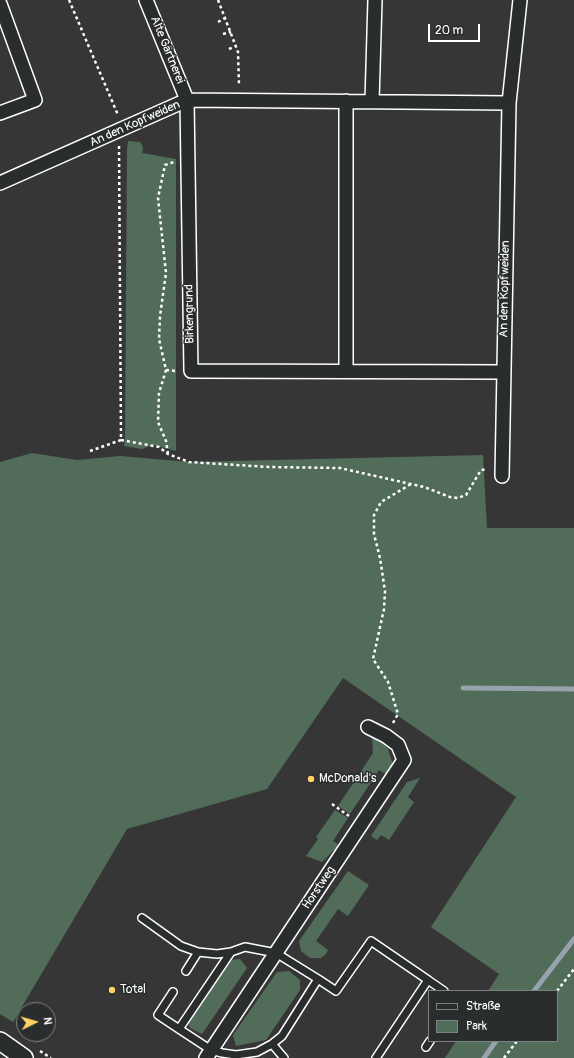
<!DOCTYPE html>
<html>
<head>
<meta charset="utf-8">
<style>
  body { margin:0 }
  #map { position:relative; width:574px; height:1058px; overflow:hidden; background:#373636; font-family:Pangolin,sans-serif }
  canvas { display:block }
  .legend { position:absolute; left:428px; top:990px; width:130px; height:52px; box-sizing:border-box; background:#2a2d2e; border:1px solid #7f8182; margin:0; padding:5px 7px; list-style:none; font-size:12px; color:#fff }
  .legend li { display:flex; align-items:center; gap:8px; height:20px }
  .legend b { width:20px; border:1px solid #7f8182 }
  .north { position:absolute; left:16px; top:1002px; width:40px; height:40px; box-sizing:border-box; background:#2a2d2e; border:1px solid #7f8182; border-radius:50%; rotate:85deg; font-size:11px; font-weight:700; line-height:16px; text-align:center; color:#fff }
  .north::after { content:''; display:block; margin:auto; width:14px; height:18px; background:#ffd166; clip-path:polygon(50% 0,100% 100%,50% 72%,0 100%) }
  .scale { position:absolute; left:428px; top:24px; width:52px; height:18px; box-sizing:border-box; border:2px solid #fff; border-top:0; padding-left:5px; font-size:12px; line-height:14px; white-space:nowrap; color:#fff; -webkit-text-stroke:3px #2a2d2e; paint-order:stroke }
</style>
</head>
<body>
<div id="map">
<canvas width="574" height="1058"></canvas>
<ul class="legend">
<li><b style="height:5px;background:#2a2d2e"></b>Straße</li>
<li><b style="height:11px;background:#526c5a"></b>Park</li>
</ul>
<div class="north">N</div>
<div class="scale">20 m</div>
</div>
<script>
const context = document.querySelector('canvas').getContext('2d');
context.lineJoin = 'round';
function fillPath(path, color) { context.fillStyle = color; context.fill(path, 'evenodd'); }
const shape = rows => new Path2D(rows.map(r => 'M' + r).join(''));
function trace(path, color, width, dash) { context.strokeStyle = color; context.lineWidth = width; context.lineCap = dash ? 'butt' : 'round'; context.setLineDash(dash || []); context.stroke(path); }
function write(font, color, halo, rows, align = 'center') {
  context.font = font + ' Pangolin,sans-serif'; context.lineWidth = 3; context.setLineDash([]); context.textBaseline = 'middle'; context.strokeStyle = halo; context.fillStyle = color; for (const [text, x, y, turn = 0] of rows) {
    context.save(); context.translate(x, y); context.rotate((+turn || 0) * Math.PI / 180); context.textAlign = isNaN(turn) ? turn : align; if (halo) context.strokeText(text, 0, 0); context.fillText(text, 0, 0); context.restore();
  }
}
const green = shape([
  [128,141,140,142,143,147,142,153,176,159,176,451,153,445,142,449,124,446,125,437,127,150],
  [32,453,77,460,120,456,189,462,483,455,487,528,574,528,574,1058,445,1058,456,1041,557,1041,557,991,488,991,499,974,431,927,516,797,343,678,267,789,127,829,13,1022,0,1014,0,462],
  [372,735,381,741,388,749,393,765,390,777,379,770,350,814,338,806,373,753],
  [420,778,408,797,414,802,389,840,381,835,377,840,371,836,407,782],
  [335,810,348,818,333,841,339,845,322,862,306,856,318,839,316,837],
  [348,871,369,885,348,916,338,909,316,941,328,950,326,954,321,958,310,958,301,951,299,941],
  [240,959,247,968,202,1034,190,1028,188,1023,190,1017,231,960],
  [289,971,300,980,300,990,266,1040,236,1046,233,1035,277,972]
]);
const stream = shape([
  [463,688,574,689],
  [534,991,574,939],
  [484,1058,496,1041]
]);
const path = shape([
  [69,0,118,115],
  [218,0,238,52,239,85],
  [218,22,225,18],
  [223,34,231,32],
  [229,49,236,46],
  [166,370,176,371],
  [121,440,159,447,168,454,189,462,269,467,340,468,424,487,450,497,458,498,466,495,481,470,487,469],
  [90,451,121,440,119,146],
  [168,454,166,441,158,422,159,393,166,370,159,339,160,316,166,273,158,198,165,165,174,162],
  [393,723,398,714,388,682,373,659,384,609,385,591,380,558,374,534,374,515,381,502,411,484],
  [332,804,349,816],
  [557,991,574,969],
  [40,1051,51,1058],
  [504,1058,517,1041]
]);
const service = shape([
  [142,918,181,946,198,952,217,954,231,952],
  [186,971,198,952],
  [318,979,282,1036,272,1044,257,1052,236,1055,222,1053,211,1050,179,1029,231,952,245,947,276,953,318,979,336,991,371,941,428,980,376,1058],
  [428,980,444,991],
  [173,992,158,1015,179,1029],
  [272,1044,284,1058],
  [426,1047,430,1041]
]);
const minor = shape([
  [146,0,187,100,191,371,504,372],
  [0,4,35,100,0,113],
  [346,101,346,371],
  [372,101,375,0],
  [0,183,187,100,509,103],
  [502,476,509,103,520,0],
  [206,1058,404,760,398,745,386,736,368,727]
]);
const tertiary = shape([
  [0,1041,24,1058]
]);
const markers = [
  [311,779,4,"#ffd166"],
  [112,990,4,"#ffd166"]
];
const streetNames = [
  ["Alte Gärtnerei",167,50,68],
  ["An den Kopfweiden",135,124,-24],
  ["An den Kopfweiden",505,289,-89],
  ["Birkengrund",190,314,-91],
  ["Horstweg",319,888,-56]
];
const poiNames = [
  ["McDonald's",319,779],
  ["Total",120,990]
];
fillPath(green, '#526c5a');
trace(stream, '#96a3ac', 5);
trace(service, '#fff', 10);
trace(minor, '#fff', 16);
trace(tertiary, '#fff', 20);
trace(path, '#fff', 2.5, [3, 3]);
trace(service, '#2a2d2e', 7);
trace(minor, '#2a2d2e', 13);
trace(tertiary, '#2a2d2e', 17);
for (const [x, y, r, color] of markers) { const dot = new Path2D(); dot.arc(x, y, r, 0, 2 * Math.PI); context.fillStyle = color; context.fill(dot); trace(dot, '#2a2d2e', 1.5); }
write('12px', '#fff', '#2a2d2e', streetNames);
write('12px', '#fff', '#2a2d2e', poiNames, 'left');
</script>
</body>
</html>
